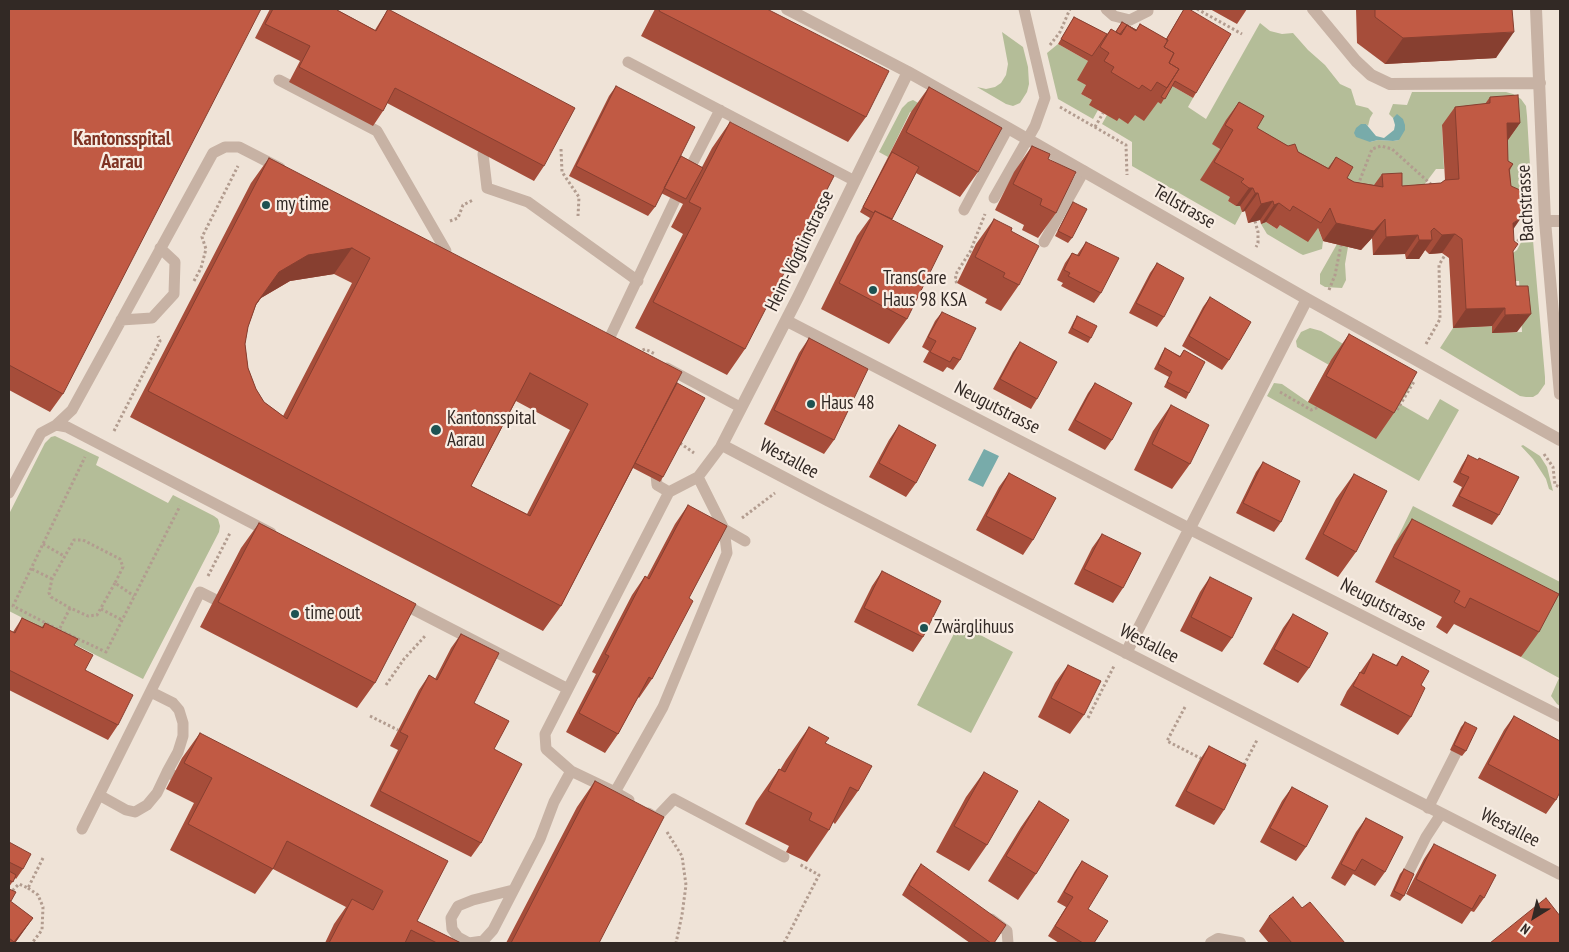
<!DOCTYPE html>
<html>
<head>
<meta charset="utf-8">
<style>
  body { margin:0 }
  #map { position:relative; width:1569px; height:952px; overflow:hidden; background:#efe3d7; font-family:"PT Sans Narrow",sans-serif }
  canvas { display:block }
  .frame { position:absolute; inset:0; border:10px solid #322925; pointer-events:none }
  .north { position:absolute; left:1509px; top:892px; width:50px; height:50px; -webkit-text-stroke:4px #f8ede3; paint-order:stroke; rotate:216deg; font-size:14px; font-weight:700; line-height:20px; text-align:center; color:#322925 }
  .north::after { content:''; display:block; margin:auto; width:18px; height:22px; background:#322925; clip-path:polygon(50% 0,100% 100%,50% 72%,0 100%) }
</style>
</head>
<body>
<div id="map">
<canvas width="1569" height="952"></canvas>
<div class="frame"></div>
<div class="north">N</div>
</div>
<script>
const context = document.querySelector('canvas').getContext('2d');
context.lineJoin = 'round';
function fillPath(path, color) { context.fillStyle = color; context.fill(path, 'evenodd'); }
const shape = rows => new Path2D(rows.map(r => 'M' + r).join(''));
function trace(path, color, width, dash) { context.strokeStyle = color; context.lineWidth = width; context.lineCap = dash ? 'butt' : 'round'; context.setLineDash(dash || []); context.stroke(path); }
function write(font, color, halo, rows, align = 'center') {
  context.font = font + ' "PT Sans Narrow",sans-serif'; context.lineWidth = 4.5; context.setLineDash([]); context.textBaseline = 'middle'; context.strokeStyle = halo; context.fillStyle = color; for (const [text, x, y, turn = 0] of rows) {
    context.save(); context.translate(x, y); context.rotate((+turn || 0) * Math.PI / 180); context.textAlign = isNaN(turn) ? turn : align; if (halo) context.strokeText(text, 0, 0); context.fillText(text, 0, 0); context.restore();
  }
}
const green = shape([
  [1260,23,1270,31,1282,34,1293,33,1308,50,1325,65,1340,84,1351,89,1356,105,1368,108,1373,113,1370,118,1368,126,1366,124,1370,142,1378,140,1393,141,1399,140,1397,115,1393,118,1389,114,1393,104,1407,105,1412,92,1506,92,1513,94,1521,99,1526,106,1527,116,1533,216,1529,216,1527,208,1521,198,1442,126,1444,169,1436,169,1421,189,1427,202,1212,143,1220,149,1201,180,1231,197,1228,201,1236,206,1240,206,1242,212,1235,225,1132,166,1132,142,1102,124,1107,115,1119,118,1134,115,1156,101,1172,86,1193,98,1188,107,1206,119],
  [1002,32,1023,47,1028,67,1029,84,1027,92,1020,103,1013,106,1006,104,977,87,986,89,995,87,1001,83,1006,75,1008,64],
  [1058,44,1088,61,1086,85,1081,94,1092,100,1098,110,1093,119,1058,99,1047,53],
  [913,100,927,108,910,112,888,157,879,152,902,108,908,102],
  [1266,222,1277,229,1280,225,1317,226,1323,241,1322,249,1303,255,1299,253,1267,234,1261,224],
  [1528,229,1532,229,1545,377,1545,384,1538,394,1533,397,1526,397,1520,396,1440,348,1453,328,1492,326,1492,333,1522,332,1519,281,1506,281,1509,256,1517,250],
  [1337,244,1348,247,1345,264,1346,280,1342,288,1325,287,1320,284,1320,274],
  [1310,328,1321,331,1412,384,1400,404,1428,420,1440,399,1459,410,1419,481,1267,396,1274,383,1282,384,1308,402,1331,360,1329,365,1297,347,1296,341,1301,332],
  [55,436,99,457,96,465,168,503,173,495,214,516,218,519,220,526,219,532,143,679,9,611,9,514,45,443,51,437],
  [1523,445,1540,456,1547,467,1553,491,1549,489,1546,479,1533,459,1521,446],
  [1413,506,1560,582,1560,706,1557,704,1551,696,1559,678,1521,657,1541,620,1394,545],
  [959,624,1013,652,971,733,917,705]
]);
const water = shape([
  [1397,114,1403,119,1405,125,1405,130,1399,140,1393,141,1378,140,1370,142,1356,137,1354,133,1356,128,1361,124,1366,124,1376,136,1384,138,1394,130,1395,125,1393,118],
  [984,449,999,456,983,487,968,480]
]);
const path = shape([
  [1197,9,1242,34],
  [1050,45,1060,32,1070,9],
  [1060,107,1126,145,1127,175],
  [1095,127,1103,113],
  [561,149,562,172,579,197,578,216],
  [1358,185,1372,149,1381,146,1392,149,1434,187],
  [450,221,458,218,463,205,473,200],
  [1255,221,1258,232,1258,243,1256,247],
  [1514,245,1523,235,1526,227],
  [194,281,201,268,206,249,202,237,238,166],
  [957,283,955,280,957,272,970,252,985,214],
  [1329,290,1335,275,1341,245],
  [1426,344,1440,319,1439,265,1445,255],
  [638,352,645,349,655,354],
  [1280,392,1311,410,1319,407],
  [1397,410,1415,380],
  [114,431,160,341,158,336],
  [680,443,694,453],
  [1544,454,1553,467,1555,485,1560,487],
  [742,518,775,493],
  [43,544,64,556],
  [32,569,52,579],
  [208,576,230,533],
  [115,583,97,615,88,616,70,608,51,597,49,593,52,579,74,540,83,540,120,559,123,567,115,583,134,596],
  [70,608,59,630,106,652,180,506],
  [101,609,122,620],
  [57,633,59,630,13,606,85,457],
  [386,685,404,659,426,635],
  [1185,707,1167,741,1204,760],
  [370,716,398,730],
  [1088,718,1114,666],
  [1244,765,1257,740],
  [667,832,682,856,686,885,682,915,676,943],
  [28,888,38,895,43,907,42,930,32,943],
  [9,890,11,892,19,884,28,888,44,856],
  [784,943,819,875,799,864]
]);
const lane = shape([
  [1106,9,1114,16,1130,20,1148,11,1148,9],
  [628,62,855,181],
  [279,80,377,131,446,251],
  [483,154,487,188,528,202,638,281],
  [690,168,720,110],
  [994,198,1035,126,1045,98,1024,9],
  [964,210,1008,128],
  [1044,242,1084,171],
  [121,320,152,318,174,294,175,262,160,248],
  [610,337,675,200],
  [667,368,740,407],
  [56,425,72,410,213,153,225,147,239,147,280,168],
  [655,465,657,485,669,492],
  [9,493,41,433,56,425,67,427,271,533],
  [724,529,745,541],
  [399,602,568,689,669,492,698,477,722,445],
  [568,689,545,734,546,749,571,771,615,792,629,800],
  [151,692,173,703,179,710,183,723,183,736,178,752,167,772],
  [615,792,663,707,727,553,724,529,698,477],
  [99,795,200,592,214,599],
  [1428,808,1456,753],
  [648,813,656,818,674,799,784,857],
  [82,829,99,795,126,810,135,812,147,805,157,793,167,772,173,775],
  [1406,877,1426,837,1441,814],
  [991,919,1007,931,1008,943],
  [469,943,483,941,493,930,540,839,554,802,571,771],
  [469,943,458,937,452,929,451,918,458,906,473,900,513,890]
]);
const street = shape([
  [787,9,908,72,1008,128,1307,299,1560,440],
  [1313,9,1356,61,1371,75,1390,84,1540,83],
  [1536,9,1545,221,1560,394],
  [908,72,798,297,722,445,827,500,1560,874],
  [1545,221,1560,221],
  [787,321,1190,529,1560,716],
  [1126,653,1307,299],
  [1211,943,1218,939,1240,943]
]);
const wall = shape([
  [9,9,63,394,50,412,9,390],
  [270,9,338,9,337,10,375,30,388,9,544,166,534,181,387,103,383,111,373,126,289,82,300,61,255,38],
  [655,9,767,9,866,117,848,142,641,36],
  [1184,9,1196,93,1193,98,1172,86,1161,104,1158,102,1144,121,1135,115,1128,124,1119,118,1117,121,1089,105,1092,100,1081,94,1086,85,1077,80,1088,61,1058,44,1074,17,1107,34,1111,29,1115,32,1122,22,1136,30,1140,24,1166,39],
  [1210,9,1247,9,1237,24],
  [1356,9,1512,9,1496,58,1385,64,1357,43],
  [616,86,681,156,702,167,712,148,730,122,745,349,727,375,635,328,683,234,671,227,683,204,661,193,655,207,648,216,569,176,609,96],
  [929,87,978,172,960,197,916,173,892,219,907,319,889,344,821,309,857,236,870,218,860,212,911,112],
  [1490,97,1520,123,1508,140,1508,161,1513,164,1510,170,1513,229,1513,252,1517,332,1492,333,1492,326,1453,328,1449,258,1442,253,1429,254,1425,250,1419,259,1406,259,1405,254,1373,255,1372,238,1361,250,1323,241,1318,228,1308,242,1280,225,1277,229,1266,222,1261,224,1260,220,1248,223,1245,211,1242,212,1240,206,1236,206,1228,201,1230,197,1200,180,1220,149,1212,144,1226,120,1239,102,1257,128,1288,146,1328,168,1336,157,1347,178,1354,182,1374,185,1382,174,1402,186,1441,183,1445,180,1442,125,1455,107,1485,104],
  [1032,146,1048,159,1056,213,1038,238,1022,230,1024,225,995,210,1014,172],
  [269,158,677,383,663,477,660,482,633,468,561,606,543,631,130,417,251,183],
  [334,274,352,283,283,416,264,402,256,389,248,368,245,344,248,327,256,305,261,298,290,281],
  [516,401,570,430,527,514,471,486],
  [1073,202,1072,238,1068,243,1055,236,1070,207],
  [994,219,1011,231,1019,285,1001,311,985,303,987,299,957,283,976,244],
  [1086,242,1101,293,1094,303,1061,286,1063,283,1057,280,1065,263,1072,253,1077,255],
  [1157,263,1164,317,1157,327,1129,313,1150,273],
  [1210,297,1229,360,1222,370,1182,346,1203,307],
  [942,312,960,360,953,370,947,367,943,372,923,362,929,351,922,347,935,321],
  [1077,316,1091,338,1088,343,1068,333,1074,321],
  [1349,334,1394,413,1376,439,1308,402,1331,360],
  [809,338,834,440,824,454,764,424,799,353],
  [1020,342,1037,399,1031,409,993,389,1013,352],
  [1165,348,1180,356,1184,350,1189,393,1186,399,1164,387,1169,377,1154,369,1162,353],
  [1095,383,1112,440,1105,450,1068,430,1088,393],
  [1171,405,1190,464,1172,489,1134,470,1153,431],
  [899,425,916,483,906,497,869,477,889,440],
  [1468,455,1499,515,1492,525,1452,506,1462,487,1453,482,1462,465],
  [1263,462,1281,522,1274,532,1236,513,1256,472],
  [1009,473,1033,540,1023,555,976,530,999,487],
  [1354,474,1356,552,1338,577,1305,559,1336,499],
  [688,505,689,598,652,679,639,698,638,697,618,734,605,753,566,732,596,674,592,672,632,595,645,576,647,577,675,524],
  [1412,519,1539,632,1521,657,1454,624,1447,634,1436,627,1442,617,1375,582,1394,545],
  [259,523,375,683,357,708,200,627,241,548],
  [1102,534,1123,588,1113,603,1074,584,1092,548],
  [882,571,923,637,913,652,854,622,872,586],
  [1210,577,1232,638,1222,652,1180,631,1200,592],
  [1293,614,1309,668,1298,683,1263,664,1283,628],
  [22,618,42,627,45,623,74,645,85,670,118,725,108,740,9,690,9,630,13,632],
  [461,634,474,703,494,749,481,843,471,857,370,806,398,750,390,746,419,690,429,675,435,679,451,648],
  [1373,654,1396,665,1402,656,1421,685,1411,717,1398,735,1340,705,1347,691],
  [1068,665,1084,715,1070,734,1038,717,1055,683],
  [1514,716,1556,800,1546,814,1478,778,1504,730],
  [1465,722,1466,751,1462,756,1450,750,1461,727],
  [809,727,825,743,858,791,835,824,833,822,829,830,807,862,786,852,789,846,745,824,756,802,779,769,780,770,786,760],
  [200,733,417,921,461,943,325,943,334,924,346,907,273,869,255,894,170,850,194,803,166,789,182,758],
  [1209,746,1224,810,1214,825,1175,806,1199,761],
  [984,772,987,845,969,871,936,852,966,797],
  [595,781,599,943,506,943,577,807],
  [1292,787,1306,847,1296,861,1260,842,1282,801],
  [1039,801,1036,874,1018,900,988,881,1021,827],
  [1366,818,1385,872,1375,886,1353,874,1345,886,1331,878,1356,832],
  [9,842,23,869,16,879,15,878,9,887],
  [1434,844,1484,898,1474,912,1471,911,1462,924,1406,894,1424,859],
  [1082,861,1088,909,1094,943,1059,943,1048,936,1066,907,1057,902,1075,871],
  [921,864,994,943,970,943,902,895,914,874],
  [1404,869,1404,896,1400,901,1390,896,1400,874],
  [9,889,11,902,33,918,15,943,9,943],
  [1269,916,1345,943,1269,943,1259,931]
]);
const shadedWall = shape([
  [1514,32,1496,58,1385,64,1403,38],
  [1507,123,1520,123,1507,141],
  [1249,188,1253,188,1240,206,1236,206],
  [1255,193,1258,193,1245,211,1242,212],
  [1273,201,1260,220,1248,223,1261,204],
  [1279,203,1266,222,1261,224,1274,205],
  [1521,218,1508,237,1513,223],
  [1385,219,1372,238,1361,250,1323,241,1336,223],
  [1455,234,1442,253,1429,254,1442,235],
  [1418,235,1405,254,1373,255,1386,237],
  [1419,240,1432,240,1419,259,1406,259],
  [352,248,334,274,290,281,261,298,238,329,279,272,308,255],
  [1505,308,1492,326,1453,328,1466,309],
  [1531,314,1517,332,1492,333,1505,315],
  [33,918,15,943,14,943,14,942]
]);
const building = shape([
  [9,9,261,9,63,394,9,365,9,9],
  [273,9,338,9,337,10,376,31,388,9,575,108,544,166,395,88,383,111,299,67,310,46,265,24,273,9],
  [660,9,767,9,889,71,866,117,659,11,660,9],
  [1184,9,1189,9,1231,34,1196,93,1175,81,1165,99,1161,97,1179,69,1169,63,1174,53,1164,47,1168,40,1166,40,1184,9],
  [1375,9,1512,9,1514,32,1403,38,1375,17,1375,9],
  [1074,17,1107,34,1092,56,1061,39,1074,17],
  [1122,22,1136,30,1127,25,1120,34,1116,32,1122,22],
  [1140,24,1168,40,1164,47,1174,53,1169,63,1179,69,1167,88,1157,82,1151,91,1142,85,1139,89,1111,72,1114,67,1104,61,1109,53,1100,47,1111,29,1121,35,1127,25,1136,31,1140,24],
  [616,86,695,127,655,207,576,166,616,86],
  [929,87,1002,128,978,172,906,132,929,87],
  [1518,95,1520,123,1507,123,1508,161,1513,164,1509,169,1511,186,1520,190,1526,198,1526,209,1521,218,1513,223,1514,241,1518,244,1513,251,1516,286,1528,286,1531,314,1505,315,1505,308,1466,309,1462,239,1455,234,1442,235,1434,228,1431,231,1432,240,1419,240,1418,235,1386,237,1385,219,1374,231,1336,223,1330,208,1321,223,1293,206,1290,211,1279,203,1274,205,1273,201,1261,204,1258,193,1255,193,1253,188,1249,188,1241,182,1244,179,1214,162,1233,130,1225,125,1239,102,1264,116,1257,128,1288,146,1295,144,1298,152,1329,169,1336,157,1353,167,1347,178,1354,182,1383,187,1382,174,1402,173,1402,186,1441,183,1445,180,1459,179,1455,107,1490,103,1490,97,1518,95],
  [730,122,834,176,745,349,653,302,701,208,689,202,730,122],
  [1032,146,1050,154,1048,159,1076,172,1056,213,1040,205,1042,199,1013,184,1032,146],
  [892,152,919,167,892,219,875,211,874,213,863,207,892,152],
  [681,156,703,168,686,199,664,188,681,156],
  [269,158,682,372,561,606,148,391,269,158],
  [352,248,370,258,287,419,264,402,256,389,248,368,245,344,248,327,256,304,279,272,308,255,352,248],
  [530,373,588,404,530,516,471,486,530,373],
  [1073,202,1087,209,1072,238,1058,231,1073,202],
  [875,211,943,246,907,319,839,283,875,211],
  [994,219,1012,228,1011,231,1039,246,1019,285,1003,277,1005,273,975,257,994,219],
  [1086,242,1119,258,1101,293,1068,276,1070,273,1064,270,1072,253,1079,256,1086,242],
  [1157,263,1184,278,1164,317,1136,303,1157,263],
  [1210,297,1251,322,1229,360,1189,336,1210,297],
  [942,312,976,328,960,360,953,357,950,362,930,352,936,341,928,337,942,312],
  [1077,316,1097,326,1091,338,1072,328,1077,316],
  [1349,334,1417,372,1394,413,1326,376,1349,334],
  [809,338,868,369,834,440,774,410,809,338],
  [1020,342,1057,362,1037,399,1000,379,1020,342],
  [1165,348,1180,357,1184,350,1205,362,1189,393,1167,382,1172,372,1158,364,1165,348],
  [677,383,705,398,663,477,635,463,677,383],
  [1095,383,1132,403,1112,440,1075,420,1095,383],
  [1171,405,1209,425,1190,464,1152,444,1171,405],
  [899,425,936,445,916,483,879,463,899,425],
  [1468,455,1478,460,1479,458,1519,477,1499,515,1459,496,1469,477,1460,473,1468,455],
  [1263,462,1300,481,1281,522,1243,503,1263,462],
  [1009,473,1056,498,1033,540,986,516,1009,473],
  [1354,474,1387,491,1356,552,1323,534,1354,474],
  [688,505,727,526,689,598,693,601,652,679,649,677,618,734,579,713,609,656,605,654,645,576,649,579,688,505],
  [1412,519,1559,594,1539,632,1470,598,1465,608,1454,602,1460,591,1393,557,1412,519],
  [259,523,416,604,375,683,218,602,259,523],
  [1102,534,1141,553,1123,588,1084,569,1102,534],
  [882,571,941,601,923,637,864,608,882,571],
  [1210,577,1252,598,1232,638,1191,617,1210,577],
  [1293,614,1328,633,1309,668,1274,649,1293,614],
  [22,618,43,628,45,623,78,639,74,645,93,655,85,670,133,695,118,725,9,670,9,630,15,633,22,618],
  [461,634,499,653,474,703,509,721,494,749,522,764,481,843,380,791,408,736,400,732,429,675,437,680,461,634],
  [1373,654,1397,666,1402,656,1429,671,1421,685,1425,688,1411,717,1353,686,1360,672,1364,674,1373,654],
  [1068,665,1101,681,1084,715,1051,698,1068,665],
  [1514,716,1560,741,1560,792,1556,800,1488,764,1514,716],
  [1465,722,1477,728,1466,751,1454,745,1465,722],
  [809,727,829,738,825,743,872,766,858,791,850,787,829,830,809,820,812,813,768,791,779,769,785,772,809,727],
  [200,733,448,861,417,921,461,943,437,943,411,930,405,943,329,943,352,899,373,910,383,891,287,841,273,869,188,824,212,778,184,763,200,733],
  [1209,746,1246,765,1224,810,1186,791,1209,746],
  [984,772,1018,791,987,845,954,826,984,772],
  [595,781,664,817,599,943,511,943,595,781],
  [1292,787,1328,806,1306,847,1270,828,1292,787],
  [1039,801,1069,820,1036,874,1006,856,1039,801],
  [1366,818,1403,837,1385,872,1362,859,1355,871,1341,864,1366,818],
  [9,842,31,854,23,869,9,862,9,842],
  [1434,844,1496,875,1484,898,1480,895,1472,909,1416,879,1434,844],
  [1082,861,1108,876,1088,909,1108,921,1094,943,1083,943,1055,926,1073,897,1064,892,1082,861],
  [921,864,1006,925,994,943,991,943,909,885,921,864],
  [1404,869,1414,874,1404,896,1394,891,1404,869],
  [9,871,16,875,13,882,9,880,9,871],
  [9,889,16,892,11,901,9,900,9,889],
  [1293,897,1302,908,1310,902,1345,943,1292,943,1269,916,1293,897],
  [1546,898,1560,916,1560,943,1490,943,1546,898],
  [9,900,33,918,14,942,9,938,9,900]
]);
const markers = [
  [266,205,5,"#1d5252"],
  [873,290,5,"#1d5252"],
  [811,404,5,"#1d5252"],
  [436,430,6,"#1d5252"],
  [295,614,5,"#1d5252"],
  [924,628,5,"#1d5252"]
];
const streetNames = [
  ["Bachstrasse",1526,203,-93],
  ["Tellstrasse",1184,207,30],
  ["Heim-Vögtlinstrasse",800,251,-64],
  ["Neugutstrasse",997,408,27],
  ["Westallee",789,459,28],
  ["Neugutstrasse",1383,605,27],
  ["Westallee",1149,644,27],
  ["Westallee",1510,828,27]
];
const poiNames = [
  ["my time",276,205],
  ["TransCare",883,279],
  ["Haus 98 KSA",883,301],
  ["Haus 48",821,404],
  ["Kantonsspital",447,419],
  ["Aarau",447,441],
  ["time out",305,614],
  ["Zwärglihuus",934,628]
];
const neighbourhoodNames = [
  ["Kantonsspital",122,139],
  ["Aarau",122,162]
];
fillPath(green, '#b4bd98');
fillPath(water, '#78abaa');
trace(path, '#b29c8f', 3, [2.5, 2.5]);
trace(lane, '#c7b2a4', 11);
trace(street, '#c7b2a4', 12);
fillPath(wall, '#a64d3a');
fillPath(shadedWall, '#873f30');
fillPath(building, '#c15a44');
trace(building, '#873f30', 1);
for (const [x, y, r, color] of markers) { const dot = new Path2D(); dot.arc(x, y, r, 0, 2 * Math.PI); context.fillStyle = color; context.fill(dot); trace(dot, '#f8ede3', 2); }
write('19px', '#322925', '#f8ede3', streetNames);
write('19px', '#322925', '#f8ede3', poiNames, 'left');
write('bold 20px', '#7e3222', '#f8ede3', neighbourhoodNames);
</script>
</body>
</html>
